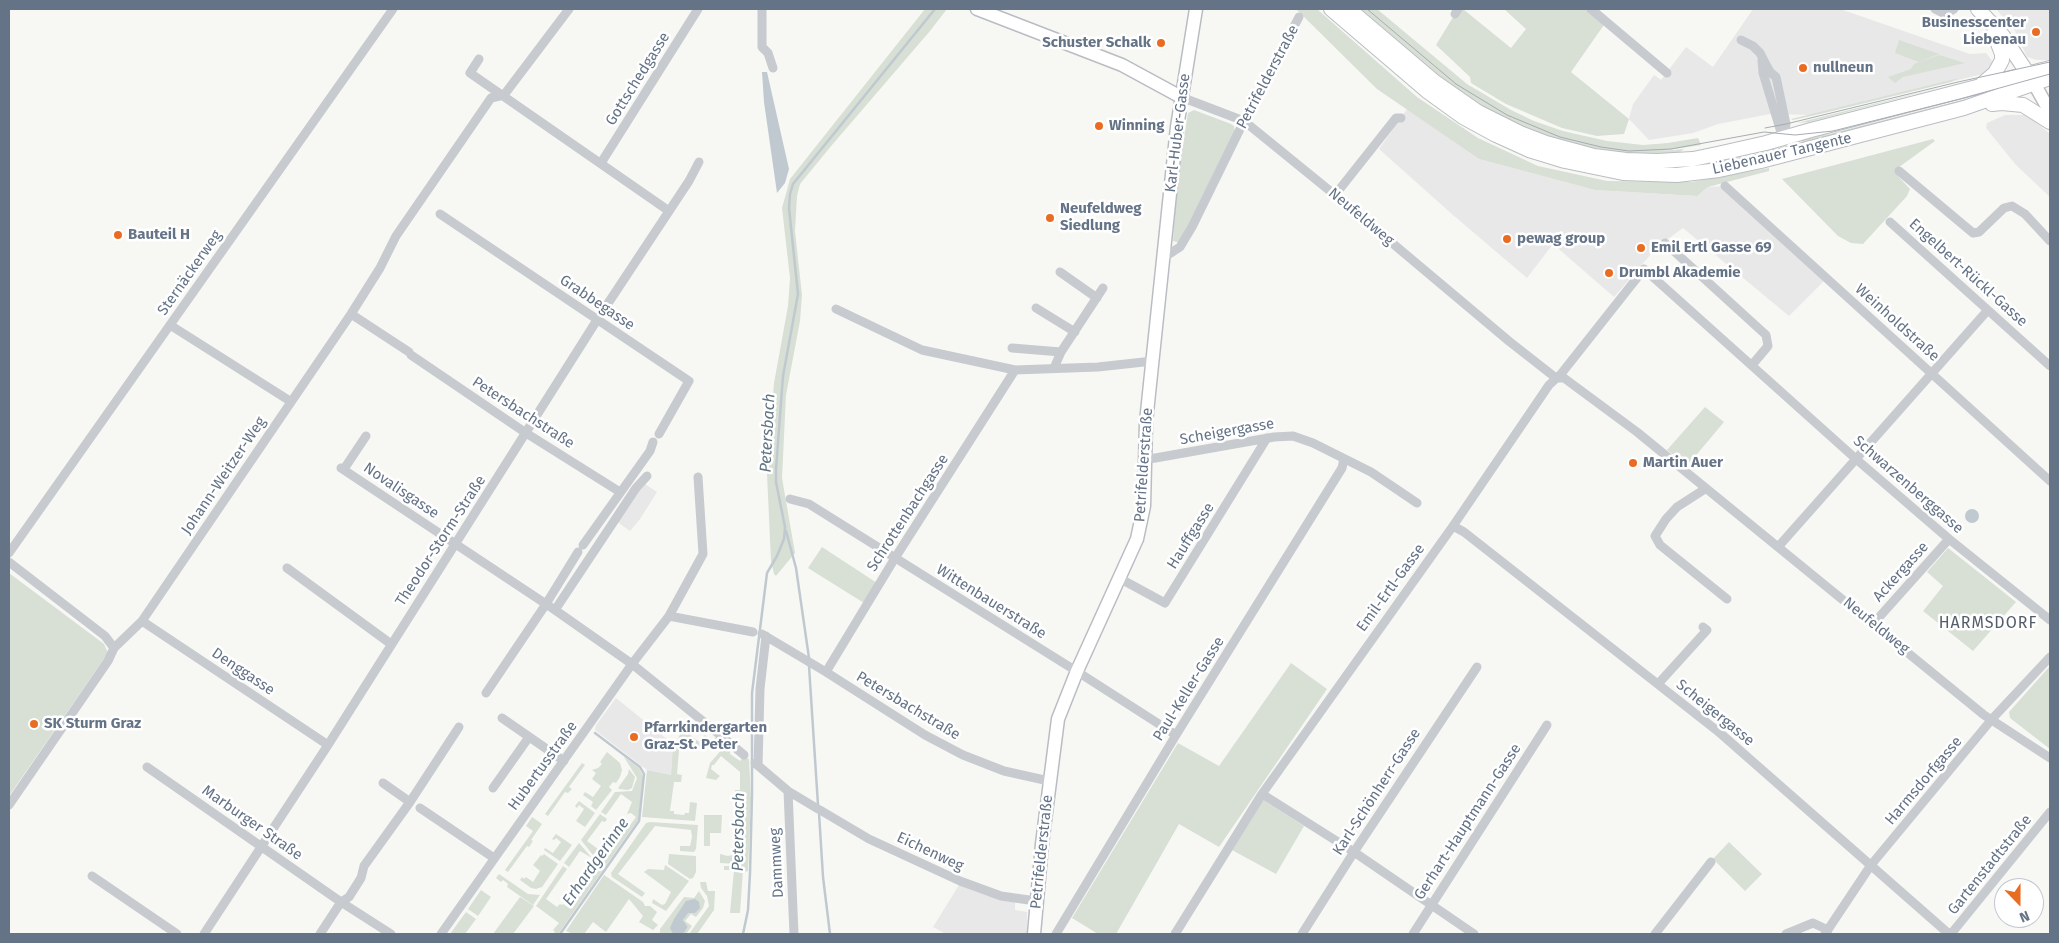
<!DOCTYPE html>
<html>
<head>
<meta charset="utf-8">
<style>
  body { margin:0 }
  #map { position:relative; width:2059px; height:943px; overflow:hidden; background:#f7f8f4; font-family:"Fira Sans",sans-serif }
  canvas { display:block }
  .frame { position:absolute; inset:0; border:10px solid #657387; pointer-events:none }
  .north { position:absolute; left:1994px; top:878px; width:50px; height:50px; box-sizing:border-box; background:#fff; border:1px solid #c1c7cf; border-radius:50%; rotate:158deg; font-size:14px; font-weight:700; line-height:20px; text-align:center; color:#657387 }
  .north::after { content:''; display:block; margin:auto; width:18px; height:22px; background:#e96c23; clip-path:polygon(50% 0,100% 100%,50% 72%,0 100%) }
</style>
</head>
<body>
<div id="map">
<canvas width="2059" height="943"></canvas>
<div class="frame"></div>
<div class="north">N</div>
</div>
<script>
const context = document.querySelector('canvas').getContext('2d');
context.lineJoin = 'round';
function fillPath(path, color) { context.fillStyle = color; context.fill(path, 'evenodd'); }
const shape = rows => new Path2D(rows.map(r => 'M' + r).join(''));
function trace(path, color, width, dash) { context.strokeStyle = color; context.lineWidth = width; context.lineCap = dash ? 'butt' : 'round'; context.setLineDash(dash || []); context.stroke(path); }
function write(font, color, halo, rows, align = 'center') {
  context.font = font + ' "Fira Sans",sans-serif'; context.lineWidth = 5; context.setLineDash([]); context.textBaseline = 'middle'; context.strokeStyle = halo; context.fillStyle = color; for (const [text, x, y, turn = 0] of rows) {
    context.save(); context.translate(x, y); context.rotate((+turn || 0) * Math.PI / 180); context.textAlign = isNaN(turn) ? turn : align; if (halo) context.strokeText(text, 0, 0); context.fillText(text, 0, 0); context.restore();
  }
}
const built = shape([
  [1753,9,1840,9,1970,54,1986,53,1993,62,1991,72,1813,115,1770,114,1718,124,1693,133,1649,140,1629,119,1633,104,1654,75,1661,80,1686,47,1713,67],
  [1996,9,2050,9,2050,60,2037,60,2027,57,2015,31],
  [1407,109,1479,159,1595,190,1697,196,1708,187,1725,186,1827,278,1789,316,1683,228,1658,246,1614,297,1553,244,1527,278,1453,215,1379,149],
  [2005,115,2028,115,2050,134,2050,197,2016,165,1986,128,1987,123],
  [645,484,657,492,640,519,630,531,616,521,634,495],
  [616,698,673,744,671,775,647,770,595,730,596,725],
  [959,885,985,895,1015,900,1015,910,1027,912,1027,934,946,934,933,927]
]);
const green = shape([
  [925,9,947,9,930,31,832,145,800,184,797,196,795,231,802,295,800,321,786,395,782,478,795,553,776,576,774,574,771,561,767,474,774,383,788,306,790,278,782,208,790,179],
  [1296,9,1317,9,1417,97,1478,138,1538,166,1607,181,1692,182,1769,168,1769,171,1708,187,1697,196,1595,190,1479,159,1377,89],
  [1361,9,1377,9,1467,84,1511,110,1534,121,1563,131,1607,141,1643,145,1668,143,1698,138,1701,145,1661,151,1684,149,1680,152,1657,155,1626,154,1584,148,1554,139,1518,125,1495,114,1447,82],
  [1458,9,1463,9,1511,48,1526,29,1504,9,1591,9,1606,22,1571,72,1629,119,1624,134,1597,136,1562,128,1506,104,1471,83,1470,77,1436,45],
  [1899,40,1939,54,1919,62,1895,53],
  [1939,55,1965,63,1903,77,1895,83,1888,77,1911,69,1914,64],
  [1959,78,1951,82,1820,114,1793,120,1791,119],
  [1938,88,1809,122,1797,123],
  [1982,95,1972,99,1802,144,1802,138,1807,136,1829,134],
  [1194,110,1231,124,1234,126,1235,132,1181,243,1173,241,1177,179,1188,113],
  [1933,139,1935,141,1895,170,1895,173,1910,189,1907,196,1863,244,1851,243,1838,236,1782,179],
  [1705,407,1724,422,1687,466,1667,450],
  [822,547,877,583,864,603,808,568],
  [1948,548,2016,602,1973,651,1923,611,1943,586,1927,572],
  [9,573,104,644,108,653,9,796],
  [1291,663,1327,689,1219,847,1179,824,1116,934,1098,934,1072,918,1178,743,1219,766],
  [2050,666,2050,749,2010,718,2009,712],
  [682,728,699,742,705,735,714,741,716,736,718,739,714,748,709,744,702,749,690,739,688,740,679,750,677,774,682,775,681,782,674,782,670,811,674,811,674,814,684,815,685,813,689,813,690,802,697,803,695,821,642,817,647,770,671,775,673,744,676,745],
  [727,746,730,748,730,754,740,761,743,757,749,759,751,800,748,871,744,872,743,870,740,913,730,913,734,870,724,870,724,866,738,866,739,864,720,863,720,854,728,856,737,854,739,800,735,800,735,790,740,790,740,772,721,756,714,765,712,765,711,769,720,776,716,780,706,778,710,763,723,748,722,747],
  [607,752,620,763,622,770,620,777,616,783,613,782,609,787,612,790,596,810,591,806,593,802,583,795,585,792,593,797,601,786,592,779,596,773,592,770,598,768,602,764,600,762],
  [624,757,639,768,643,776,638,820,558,934,553,934,555,932,553,930,559,923,536,906,563,866,567,869,546,899,557,907,560,904,562,905,563,904,569,908,577,897,571,892,578,882,580,883,581,881,579,879,583,875,590,880,598,869,593,866,592,867,590,866,600,851,608,856,616,845,609,840,616,830,617,831,621,823,628,828,636,817,631,813,627,814,632,802,621,794,606,815,601,812,615,792,632,791,637,778],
  [582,763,585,765,569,787,572,789,568,793,565,792,548,816,545,814],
  [629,769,635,777,632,788,628,790,619,789,618,788,628,774],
  [1263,800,1304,826,1276,874,1232,850],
  [579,801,595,813,585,827,576,821,584,809,579,805,577,808,575,806],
  [600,814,607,819,605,822,602,821,587,841,598,849,593,855,581,840],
  [704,815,722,815,721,833,710,833,710,846,704,846],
  [532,817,542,824,531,840,533,841,529,847,527,846,508,872,505,870,533,831,526,826],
  [650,822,698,825,696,849,694,852,680,851,680,846,690,846,692,837,691,830,655,826,618,874,645,893,642,897,612,877,611,873,646,823],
  [556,834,572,845,560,861,544,850,545,848,553,853,561,842,556,838,554,840,552,839],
  [1729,842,1762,874,1745,891,1713,859],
  [579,843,592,858,580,851,569,867,564,863],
  [544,854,558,864,542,887,536,889,531,888,520,880,522,877,524,879,526,877,533,882,540,871,533,865,541,855,542,856],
  [669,854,696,856,696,872,693,878,690,879,668,864],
  [665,865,689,881,666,911,652,903,653,899,662,905,665,904,671,892,644,872,648,869,664,870],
  [499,874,528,894,540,895,533,905,507,887,508,884,503,880,501,882,496,878],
  [604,875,643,902,645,906,650,906,657,912,652,920,658,925,653,930,639,922,643,916,629,899,606,932,593,922,584,934,573,934,566,931],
  [700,882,706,882,708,891,715,891,714,910,697,934,689,934,709,906,707,896,701,888],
  [481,890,491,897,478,916,468,909],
  [699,891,705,901,703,908,696,917,691,914,685,921,692,926,686,934,683,934,688,927,683,920,695,899,672,933,673,934,660,934,660,929,684,897,694,898],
  [520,897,534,906,513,934,493,934],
  [466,912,476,919,465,934,450,934]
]);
const water = shape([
  [762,72,767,72,789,169,785,183,777,193,764,102],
  '1965 516a7 7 0 1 1 14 0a7 7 0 1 1-14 0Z',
  [695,899,699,902,700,908,695,913,688,913,683,920,688,927,683,934,673,934,670,928,674,919,686,901]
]);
const stream = shape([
  [786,531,796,568,809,658],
  [809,666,818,805],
  [819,813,823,877,830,934],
  [560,934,639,821,644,774,640,767,595,733],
  [743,934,748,910,750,873,752,795,752,693,767,573,777,556,784,539,785,527,776,482,776,469,783,376,798,294,789,208,790,194,793,184,935,9]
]);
const street = shape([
  [762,9,762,47,768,53,773,68],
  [1591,9,1667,73],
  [1935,9,1945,14,1954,9],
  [1455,14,1458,9],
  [1741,40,1753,46,1760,53,1770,72,1776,77,1786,124,1783,139],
  [479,59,470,73,669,211],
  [1762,60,1763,73,1783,139],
  [1181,97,1244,121,1335,195,1510,342,1556,378,1564,378,1637,432,1984,715,2050,758],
  [601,163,698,9],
  [1899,171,1973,233,1979,232,2004,208,2012,206,2025,214,2050,241],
  [1725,186,2050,481],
  [1335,195,1396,118,1401,118],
  [440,214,689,381,659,434],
  [1890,222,2050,366],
  [1665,243,1766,335,1768,346,1752,365],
  [1163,258,1180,247,1192,227,1244,121,1299,17],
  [1060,272,1097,298],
  [1036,308,1075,332],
  [836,309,922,350,1015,370,1098,367,1153,361],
  [351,314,409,352],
  [170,325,290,401],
  [1012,348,1061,352],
  [411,355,526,433,620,492],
  [1054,368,1061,352,1103,288],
  [1144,460,1274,437,1293,436,1313,443,1371,472,1417,503],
  [341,468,555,610,632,664,725,739,722,743],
  [344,469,366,436],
  [1705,489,1677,507,1666,519,1655,536,1660,545,1727,599],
  [790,499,809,504,1081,674,1176,735],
  [1453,526,1464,532,1720,733,1949,934],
  [583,545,650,451,653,442],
  [1778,547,1987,311],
  [9,553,393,9],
  [9,562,105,636,114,648,108,661,9,805],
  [287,568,391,644],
  [1119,578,1165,603,1267,438],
  [555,610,636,488,647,476],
  [669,616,753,632],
  [142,621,328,745],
  [1873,624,1949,539],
  [762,634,826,672,925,735,963,755,1004,771,1049,781],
  [114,648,142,621,351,314,380,268,396,236,491,98,504,95,569,9],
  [826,672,895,558,1015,370],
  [1658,684,1707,630,1703,627],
  [486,693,546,604,578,552],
  [502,718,564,761],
  [725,739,744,755],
  [755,763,788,791,818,809],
  [758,766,760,689,766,636],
  [147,767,341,902,391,934],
  [383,783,410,802],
  [493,788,529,737],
  [788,791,794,934],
  [1262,794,1354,852,1474,934],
  [420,808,494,858],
  [820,810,869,839,960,881,1001,896,1036,901],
  [92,876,177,934],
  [204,934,328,745,597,320,689,181,699,162],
  [320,934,341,902,349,897,361,878,364,866,410,802,459,727],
  [441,934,632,664,669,616,703,554,698,477],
  [1056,934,1176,735,1342,468,1344,459],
  [1175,934,1262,794,1453,526,1549,385,1561,374,1644,269,1856,459,1949,539,2050,620],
  [1302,934,1354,852,1477,667],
  [1413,934,1547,725],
  [1655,934,1711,862],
  [1786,934,1813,923,1828,930],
  [1825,934,1871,865,1992,719,2050,657],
  [1951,934,2050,812]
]);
const secondary = shape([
  [977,9,1122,65,1181,97],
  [2035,85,2050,112],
  [1034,934,1042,844,1058,719,1077,671,1137,539,1144,506,1146,422,1177,127,1196,9]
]);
const primary = shape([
  [1331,9,1427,91,1463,117,1496,135,1529,150,1565,161,1623,173,1677,175,1719,170,1761,161,1964,108,2050,78],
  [1349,9,1435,82,1478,112,1520,133,1546,143,1594,156,1626,160,1657,161,1693,159,1717,154,1766,143,1811,130,2050,68],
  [1978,9,2003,36,2032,80],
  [1982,84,1995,73,2002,60,2002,54,1994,33],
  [1992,104,2002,103,2023,105,2050,122]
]);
const tram = shape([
  [1367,9,1456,84,1507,115,1560,137,1601,147,1629,151,1671,149,1764,132,1795,135,1833,131,1960,99,2050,74],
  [1765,128,1786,124,1958,82,2050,62]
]);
const markers = [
  [2036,32,5,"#e96c23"],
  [1161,43,5,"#e96c23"],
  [1803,68,5,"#e96c23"],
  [1099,126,5,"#e96c23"],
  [1050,218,5,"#e96c23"],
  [118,235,5,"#e96c23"],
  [1507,239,5,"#e96c23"],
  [1641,248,5,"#e96c23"],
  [1609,273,5,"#e96c23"],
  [1633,463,5,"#e96c23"],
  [34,724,5,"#e96c23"],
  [634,737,5,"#e96c23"]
];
const poiNames = [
  ["Businesscenter",2026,23,"right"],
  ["Liebenau",2026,40,"right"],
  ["Schuster Schalk",1151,43,"right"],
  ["nullneun",1813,68],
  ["Winning",1109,126],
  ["Neufeldweg",1060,209],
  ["Siedlung",1060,226],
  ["Bauteil H",128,235],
  ["pewag group",1517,239],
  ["Emil Ertl Gasse 69",1651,248],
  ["Drumbl Akademie",1619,273],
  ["Martin Auer",1643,463],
  ["SK Sturm Graz",44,724],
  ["Pfarrkindergarten",644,728],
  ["Graz-St. Peter",644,745]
];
const streetNames = [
  ["Petrifelderstraße",1268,77,-62],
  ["Gottschedgasse",638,79,-58],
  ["Karl-Huber-Gasse",1178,133,-83],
  ["Liebenauer Tangente",1782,154,-13],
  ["Neufeldweg",1361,217,40],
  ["Sternäckerweg",190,273,-55],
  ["Engelbert-Rückl-Gasse",1968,273,42],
  ["Grabbegasse",597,303,34],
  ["Weinholdstraße",1897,323,42],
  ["Petersbachstraße",523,413,33],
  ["Scheigergasse",1227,432,-10],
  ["Petrifelderstraße",1144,465,-86],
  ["Johann-Weitzer-Weg",224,476,-56],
  ["Schwarzenberggasse",1908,485,41],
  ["Novalisgasse",401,491,34],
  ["Schrottenbachgasse",908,513,-57],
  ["Hauffgasse",1191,536,-58],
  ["Theodor-Storm-Straße",441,541,-57],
  ["Ackergasse",1901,572,-48],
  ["Emil-Ertl-Gasse",1391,588,-54],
  ["Wittenbauerstraße",991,602,32],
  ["Neufeldweg",1876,626,39],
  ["Denggasse",243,672,34],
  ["Paul-Keller-Gasse",1189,689,-58],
  ["Petersbachstraße",908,706,31],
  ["Scheigergasse",1715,713,39],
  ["Hubertusstraße",543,766,-54],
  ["Harmsdorfgasse",1924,781,-50],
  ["Karl-Schönherr-Gasse",1377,792,-57],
  ["Gerhart-Hauptmann-Gasse",1468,822,-57],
  ["Marburger Straße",252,823,35],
  ["Eichenweg",930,852,25],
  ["Petrifelderstraße",1042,852,-84],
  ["Dammweg",777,863,-93],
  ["Gartenstadtstraße",1990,865,-51]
];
const waterNames = [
  ["Petersbach",768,433,-87],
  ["Petersbach",739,832,-89],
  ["Erhardgerinne",596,862,-55]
];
const neighbourhoodNames = [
  ["HARMSDORF",1988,624]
];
fillPath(built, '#e8e8e8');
fillPath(green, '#d8dfd5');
fillPath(water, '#c0c9d0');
trace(stream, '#c0c9d0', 2.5);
trace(secondary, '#b9bdc3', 15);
trace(primary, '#babdc2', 16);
trace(street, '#c7cace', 9);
trace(secondary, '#fff', 12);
trace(primary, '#fff', 14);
trace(tram, '#a7acb3', 1);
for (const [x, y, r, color] of markers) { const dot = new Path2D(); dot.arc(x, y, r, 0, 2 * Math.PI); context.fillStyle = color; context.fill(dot); trace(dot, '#fff', 2); }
write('bold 15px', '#657387', '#fff', poiNames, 'left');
write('15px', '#657387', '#fff', streetNames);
write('italic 16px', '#617583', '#fff', waterNames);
context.letterSpacing = '1px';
write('16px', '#545e6b', '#fff', neighbourhoodNames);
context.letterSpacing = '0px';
</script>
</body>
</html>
